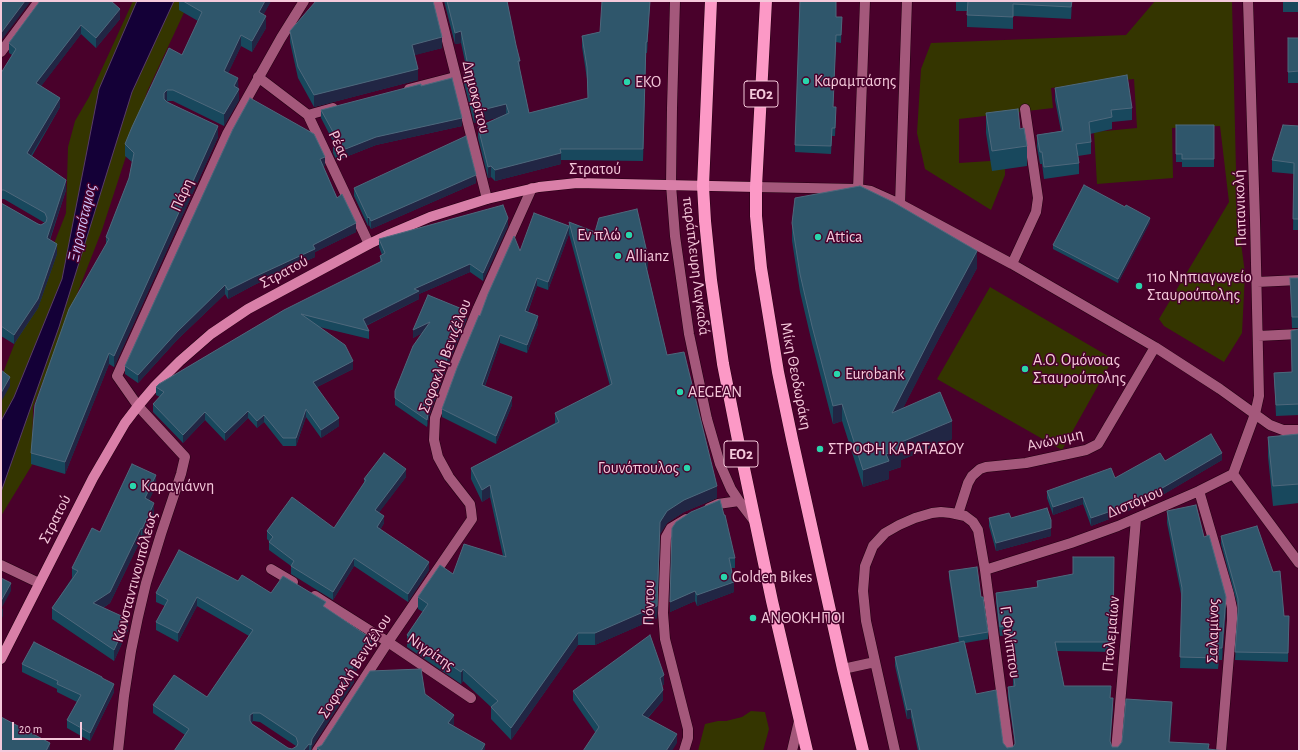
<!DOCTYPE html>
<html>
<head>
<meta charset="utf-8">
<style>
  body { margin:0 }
  #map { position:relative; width:1300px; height:752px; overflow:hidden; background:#49012b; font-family:"Alegreya Sans",sans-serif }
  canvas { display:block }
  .frame { position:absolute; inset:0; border:2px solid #f5c9db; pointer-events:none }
  .scale { position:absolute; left:12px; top:722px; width:70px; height:18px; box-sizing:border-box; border:2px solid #f5c9db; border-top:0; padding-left:5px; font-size:12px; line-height:14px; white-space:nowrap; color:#f5c9db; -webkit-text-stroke:3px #49012b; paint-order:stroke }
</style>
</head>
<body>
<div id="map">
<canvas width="1300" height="752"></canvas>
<div class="frame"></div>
<div class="scale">20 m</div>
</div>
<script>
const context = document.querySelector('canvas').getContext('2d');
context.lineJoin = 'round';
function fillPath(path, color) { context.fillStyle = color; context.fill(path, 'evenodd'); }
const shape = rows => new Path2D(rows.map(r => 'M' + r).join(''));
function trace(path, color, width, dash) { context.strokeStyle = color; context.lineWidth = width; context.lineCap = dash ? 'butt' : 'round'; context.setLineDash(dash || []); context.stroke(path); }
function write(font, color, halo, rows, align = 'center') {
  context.font = font + ' "Alegreya Sans",sans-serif'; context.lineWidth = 3; context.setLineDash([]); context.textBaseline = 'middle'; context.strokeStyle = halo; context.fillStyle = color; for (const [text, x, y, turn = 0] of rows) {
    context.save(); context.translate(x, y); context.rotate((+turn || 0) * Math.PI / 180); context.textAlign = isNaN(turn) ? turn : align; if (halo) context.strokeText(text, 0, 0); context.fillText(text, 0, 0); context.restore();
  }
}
const green = shape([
  [133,1,197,1,188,4,147,92,102,230,33,407,32,465,1,516,1,378,66,213,68,147,75,121,89,97],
  [1155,1,1232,1,1237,213,1245,273,1242,333,1224,362,1164,326,1159,319,1229,202,1220,126,1172,128,1173,178,1097,184,1094,132,1137,128,1134,79,1051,88,1053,108,959,119,959,163,1005,160,1005,175,991,210,925,169,917,133,921,69,931,43,1126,35],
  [990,287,1113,359,1062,450,937,379],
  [751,711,765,712,769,729,763,751,698,751,705,724,718,721,726,721,742,717]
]);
const water = shape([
  [137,1,174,1,132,92,59,327,1,492,1,421,14,397,62,279,99,89,137,1]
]);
const minor = shape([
  [437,1,487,199],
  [675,1,672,108,671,185,675,236,689,334,707,419,720,464,731,489,739,501,755,522],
  [1,52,39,1],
  [258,77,308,115,369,244],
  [409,89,455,77],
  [308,115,333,108],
  [756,187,858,189,871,191,900,204,1012,264,1155,347,1220,389,1270,425,1283,430,1299,430],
  [858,189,865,1],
  [900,204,907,1],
  [1012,264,1036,212,1038,198,1025,109],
  [1257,282,1299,280],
  [1258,336,1299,334],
  [1233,474,1299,563],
  [1199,491,1229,594,1232,608,1232,620,1221,751],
  [709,508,718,504,739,501],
  [958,514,968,483,972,476,980,469,986,467,1026,463,1086,450,1098,444,1155,347],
  [1,565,39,583],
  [271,569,293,582],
  [985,570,1071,543,1118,526,1199,491,1233,474,1255,414,1259,396,1255,220,1248,1],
  [315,596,388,642,471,698],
  [843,669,875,662],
  [118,751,124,696,131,651,138,617,146,583,161,534,181,474,185,457,138,406,117,376,227,134,281,38,304,1],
  [317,751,388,642,472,519,471,510,470,504,449,477,438,457,434,440,435,418,451,374,478,308,532,188],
  [684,751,688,738,688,729,665,639,663,613,666,537,671,528,686,519],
  [792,751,799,721],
  [895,751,866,621,863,591,865,566,873,546,885,533,899,525,915,518,932,513,941,512,951,513,965,516,973,522,978,530,985,570,1009,751],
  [1116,751,1136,519]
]);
const major = shape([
  [1,659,93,478,125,423,138,406,155,386,180,361,211,334,248,309,369,244,390,234,430,217,487,199,539,187,577,183,756,187]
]);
const highway = shape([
  [711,1,703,186,705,221,711,280,723,364,738,440,772,601,807,751],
  [766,1,756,187,756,216,761,268,778,372,792,439,843,669,863,751]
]);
const wall = shape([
  [40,1,120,19,96,48,81,34,41,86,60,107,32,156,66,190,50,240,57,254,38,308,14,344,1,336,1,203,38,224,41,225,45,223,4,199,1,199,1,73,12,55,9,53,9,43],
  [179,1,271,1,263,15,266,28,252,52,241,46,228,73,238,88,239,100,224,126,173,101,167,101,218,137,114,367,109,364,65,474,31,464,31,453,106,244,106,237,129,178,132,162,125,156,125,144,182,55,198,21,179,10],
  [444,1,507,1,520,71,529,113,588,98,587,79,582,47,582,36,600,32,650,1,647,53,646,53,643,161,561,160,561,164,495,181,491,177,488,178,478,138,478,127,500,117,474,123,464,83,464,72,467,71,461,43,455,44],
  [956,1,1072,1,1071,19,1013,16,1013,29,967,27,967,11,956,11],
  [1283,1,1299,1,1299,12,1283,12],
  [836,17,842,17,841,43,836,42,833,107,836,115,835,136,832,136,831,154,795,152,795,145],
  [290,31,442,48,414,55,418,80,314,107,298,78,290,42],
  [1288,38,1299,38,1299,83,1288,83],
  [421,86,462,126,376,145,343,158,342,158,337,161,333,153,333,145,336,147,321,118,321,110],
  [1055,88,1132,108,1132,120,1112,122,1112,129,1090,134,1091,142,1091,154,1078,156,1079,163,1079,174,1044,179,1042,164,1040,164,1037,147,1037,135,1061,131,1055,100],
  [986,113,1027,146,1027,166,992,171,986,133],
  [1176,125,1214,125,1214,167,1182,167,1182,162,1176,162],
  [1299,126,1299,230,1293,230,1294,174,1272,172,1272,160],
  [233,129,325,166,323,166,337,198,356,232,315,252,315,257,254,285,228,299,225,294,177,340,138,383,125,374,125,366],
  [476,183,371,229,369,225,368,226,354,196,354,188],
  [569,222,648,269,647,269,667,355,717,498,684,512,667,523,660,534,657,618,595,645,578,645,511,740,491,719,491,707,463,681,461,684,407,647,407,635,423,612,418,609,418,597,503,556,490,497,482,502,471,479,471,468,555,423,555,413,610,386,569,234],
  [1150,222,1118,283,1053,249,1053,245],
  [792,223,977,268,936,344,903,408,952,439,901,460,901,467,889,471,889,479,863,487,842,421,833,424,812,343,800,292,792,241],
  [508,226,483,281,470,272,419,294,419,299,366,326,369,331,369,339,319,327,353,369,317,387,339,426,321,438,306,417,296,446,283,446,264,422,257,428,248,418,225,441,205,420,183,443,153,412,153,404,160,397,156,395,156,387,380,263,380,256,382,255,379,247,379,239],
  [569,234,548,290,537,286,528,312,538,324,527,353,500,343,485,386,512,405,496,444,442,417,442,409,480,316,520,251],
  [1290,278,1299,278,1299,328,1292,328],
  [467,318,445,372,429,416,427,427,395,405,395,391,422,333,413,338,413,330],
  [1299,329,1299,415,1276,416,1274,373,1292,372,1291,331],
  [1299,434,1299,503,1273,506,1268,457,1268,437],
  [1222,460,1164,494,1117,516,1091,526,1083,504,1053,515,1047,498,1047,491,1115,478,1165,461],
  [406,477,379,512,384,523,380,530,429,570,408,602,354,566,333,600,291,574,291,566,269,550,269,542,270,542,267,539,267,531,334,528,364,483,364,479],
  [156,486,149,500,154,514,142,540,141,539,110,603,103,608,128,630,114,661,52,619,52,608,72,578,72,568,100,532],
  [1167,511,1204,537,1226,609,1222,660,1219,660,1218,669,1180,668,1182,599,1167,523],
  [989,518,1011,518,1051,536,996,551,989,526],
  [672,528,735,558,735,568,731,568,734,592,697,606,695,601,670,612],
  [1221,536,1284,616,1289,616,1288,662,1235,660,1238,607,1221,544],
  [1114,557,1113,652,1057,651,1064,686,1111,698,1113,708,1110,742,1112,747,1118,747,1172,712,1170,742,1209,749,1226,751,918,751,911,718,907,719,895,666,895,657,959,642,949,578,949,571,981,597,988,632,988,639,965,643,976,694,1003,743,1007,748,1013,747,1015,744,1008,697,1008,687,1013,686,1013,671,1014,671,1009,635,1000,636,996,602,996,593,1037,587,1037,581,1073,574],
  [238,581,271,593,326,608,372,647,354,674,354,682,312,747,311,751,174,751,185,735,153,713,153,705,207,697,249,636,197,606,178,642,156,630,156,622,165,606,156,602,156,593],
  [253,721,260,722,296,746,296,747,292,749,288,748,252,724,251,723],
  [22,664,102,678,114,692,90,741,67,728,67,720,77,702,57,692,57,689,22,672],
  [664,684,662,686,663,700,648,718,677,743,595,732,573,700,573,691],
  [425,694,454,724,453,726,485,751,317,751,317,748]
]);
const shadedWall = shape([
  [25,1,31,1,1,41,1,33],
  [265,1,271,1,259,23,259,12],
  [650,1,647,53,647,42],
  [120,9,120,19,96,48,96,38],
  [266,16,266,28,252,52,252,41],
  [81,25,81,34,36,93,36,83],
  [461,31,461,43,455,44,455,33],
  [241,35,241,46,224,82,224,71],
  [442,37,442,48,412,56,412,45],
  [646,42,646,53,643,161,643,149],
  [518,61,520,61,520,72],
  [418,69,418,80,314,107,314,95],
  [238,78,239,100,224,126,224,114,234,86],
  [167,90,167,101,164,105,164,93],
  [60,98,60,107,27,162,27,153],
  [506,104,506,116,474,123,474,112],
  [462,118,462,126,376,145,343,158,343,150,376,137],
  [218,126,218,137,114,367,114,356],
  [342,150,342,158,337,161,337,153],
  [561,153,561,164,495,181,495,170],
  [325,157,325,166,320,167,320,159],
  [491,166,491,177,488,178,488,167],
  [476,175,476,183,371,229,371,221],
  [66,180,66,190,47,247,47,238],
  [369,217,369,225,368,226,368,218],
  [508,218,508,226,483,281,483,273],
  [1150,218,1150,222,1118,283,1118,279],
  [356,223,356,232,315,252,315,257,254,285,228,299,228,290,313,245],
  [569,226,569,234,548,290,548,282],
  [57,244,57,254,38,308,14,344,14,335],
  [977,251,977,268,936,344,892,430,892,413,936,327],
  [648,257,648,269,644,270,644,258],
  [470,264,470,272,419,294,419,299,363,327,363,319,414,289],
  [537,278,537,286,525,319,525,311],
  [225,285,225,294,177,340,138,383,138,375,177,332],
  [467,311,467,318,445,372,429,416,427,427,427,420,429,408,445,364],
  [538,316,538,324,527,353,527,345],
  [430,322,430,329,413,338,413,330],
  [500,335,500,343,482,393,482,385],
  [109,353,109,364,65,474,65,462],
  [353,361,353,369,313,389,313,382],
  [10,377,10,386,1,402,1,393],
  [512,397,512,405,496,444,496,436],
  [842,404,842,421,833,424,833,406],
  [306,409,306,417,296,446,296,438],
  [248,411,248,418,225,441,225,433],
  [205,412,205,420,183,443,183,435],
  [264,415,264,422,257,428,257,421],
  [339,418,339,426,321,438,321,430],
  [952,421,952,439,901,460,901,467,889,471,889,479,863,487,863,470,886,454,899,443],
  [1222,453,1222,460,1164,494,1117,516,1091,526,1091,518],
  [406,469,406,477,375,518,375,510],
  [156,475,156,486,145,509,145,498],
  [490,485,490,497,482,502,482,490],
  [717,486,717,498,684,512,667,523,660,534,657,618,595,645,595,633,667,511,684,500],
  [1083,497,1083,504,1053,515,1053,507],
  [154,503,154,514,142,540,142,529],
  [384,516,384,523,377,535,377,527],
  [141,528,141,539,110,603,93,614,93,603],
  [1051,528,1051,536,996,551,996,543],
  [354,558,354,566,333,600,333,592],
  [429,562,429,570,408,602,408,594],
  [734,582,734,592,697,606,697,595],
  [11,583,11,591,1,609,1,601],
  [695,591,695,601,670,612,670,602],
  [197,597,197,606,178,642,178,633],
  [1226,597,1226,609,1222,660,1222,648],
  [3,608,3,616,1,620,1,611],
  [128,619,128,630,114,661,114,650],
  [578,633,578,645,511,740,511,728],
  [372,639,372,647,354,674,354,682,312,747,311,751,312,739,349,673],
  [463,669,463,681,461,684,461,672],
  [664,675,664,684,660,688,660,678],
  [114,684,114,692,90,741,90,733],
  [663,690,663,700,642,724,642,715],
  [1113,698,1113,708,1110,750,1110,741],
  [1172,702,1172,712,1169,751,1169,742],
  [911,709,911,718,907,719,907,710],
  [253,713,253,721,250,724,250,730,250,715],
  [454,715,454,724,448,732,448,723],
  [677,734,677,743,672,751,666,751],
  [50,743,50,750,49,751,46,751],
  [309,744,309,751,303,751],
  [485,744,485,751,481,751]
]);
const building = shape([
  [1,1,25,1,1,33,1,1],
  [40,1,111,1,120,9,96,38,81,25,36,83,60,98,27,153,66,180,47,238,57,244,38,299,14,335,1,326,1,203,38,224,41,225,46,222,47,218,45,213,4,190,1,190,1,73,16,49,9,43,40,1],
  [183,1,265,1,259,12,266,16,252,41,241,35,224,71,238,78,234,86,239,89,224,114,173,90,167,90,164,93,164,99,167,102,218,126,114,356,109,353,65,462,31,453,35,405,69,309,109,239,106,237,129,178,134,153,125,144,132,127,169,48,182,55,202,12,183,1],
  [316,1,433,1,442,37,412,45,418,69,314,95,298,67,290,31,316,1],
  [447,1,507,1,516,45,520,61,518,61,529,113,588,98,587,67,582,36,600,32,602,1,650,1,647,42,646,42,643,149,560,149,561,153,495,170,491,166,488,167,478,127,509,113,506,104,474,112,464,72,469,71,461,31,455,33,447,1],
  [800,1,836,1,836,17,842,17,841,35,836,35,833,107,836,107,835,128,832,128,831,146,795,145,800,1],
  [968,1,1072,1,1071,7,1013,4,1013,17,967,15,968,1],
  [1288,38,1299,38,1299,71,1288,72,1288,38],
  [1127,75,1132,108,1111,110,1112,117,1089,122,1091,142,1076,144,1079,163,1044,167,1042,152,1040,152,1037,135,1063,131,1055,88,1127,75],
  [452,78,462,118,376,137,343,150,321,110,421,84,421,86,452,78],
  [250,98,314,134,325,157,320,159,337,198,342,194,356,223,313,245,315,249,254,277,228,290,225,285,177,332,138,375,125,366,233,129,250,98],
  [1018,109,1020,129,1024,128,1027,146,992,151,986,113,1018,109],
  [1176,125,1214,125,1214,159,1182,159,1182,154,1176,154,1176,125],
  [1283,125,1299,126,1299,219,1293,219,1294,163,1272,160,1283,125],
  [466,136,476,175,371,221,369,217,368,218,354,188,466,136],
  [333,145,342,150,337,153,333,145],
  [1084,185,1125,207,1126,205,1150,218,1118,279,1053,245,1084,185],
  [860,186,893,202,977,251,936,327,892,413,940,392,952,421,899,443,901,450,886,454,889,461,863,470,842,404,833,406,812,326,800,274,792,223,795,198,860,186],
  [503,205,508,218,483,273,470,264,414,289,419,291,363,319,369,331,301,314,345,345,353,361,313,382,339,418,321,430,306,409,296,438,283,438,264,415,257,421,248,411,225,433,205,412,183,435,153,404,164,392,156,387,159,384,284,310,382,261,380,256,385,253,379,239,503,205],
  [637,209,648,257,644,258,667,355,684,352,717,486,684,500,667,511,660,522,657,606,595,633,578,633,511,728,491,707,498,701,463,669,461,672,407,635,428,604,418,597,440,565,453,574,464,544,506,557,490,485,482,490,471,468,559,422,555,413,612,384,569,222,595,232,599,218,637,209],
  [534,213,569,226,548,282,537,278,525,311,538,316,527,345,500,335,482,385,512,397,496,436,442,409,457,368,479,315,480,316,488,294,514,236,520,251,534,213],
  [1290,278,1299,278,1299,317,1292,317,1290,278],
  [428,295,467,311,445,364,429,408,427,420,395,398,395,391,413,346,430,322,413,330,428,295],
  [1299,329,1299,404,1276,405,1274,373,1292,372,1291,331,1299,329],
  [1,370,10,377,1,393,1,370],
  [1211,434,1222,453,1164,487,1117,509,1091,518,1083,497,1053,507,1047,491,1111,468,1115,478,1160,453,1165,461,1211,434],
  [1299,434,1299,484,1273,486,1268,437,1299,434],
  [384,453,406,469,375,510,384,516,377,527,429,562,408,594,354,558,333,592,291,566,294,561,269,542,273,537,267,531,292,497,334,528,366,480,364,479,384,453],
  [132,464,156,475,145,498,154,503,142,529,141,528,110,592,93,603,128,619,114,650,52,608,78,571,72,568,92,528,100,532,132,464],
  [720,500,724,515,725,515,735,558,729,558,734,582,697,595,695,591,670,602,672,528,676,522,691,512,720,500],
  [1196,505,1204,537,1209,535,1226,597,1222,648,1219,648,1218,658,1180,657,1182,588,1167,511,1196,505],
  [1047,508,1051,520,1051,528,996,543,989,518,1009,513,1011,518,1047,508],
  [1257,526,1273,572,1280,571,1284,616,1289,616,1288,653,1235,652,1238,612,1238,599,1221,536,1257,526],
  [179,550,238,581,242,575,271,593,283,576,326,602,323,606,372,639,349,673,354,673,312,739,311,745,309,744,303,751,174,751,189,729,153,705,174,675,207,697,253,630,197,597,178,633,156,622,168,600,156,593,179,550],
  [253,713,260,713,296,737,298,743,297,746,292,749,288,748,252,724,250,721,250,715,253,713],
  [1073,557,1114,557,1113,642,1055,642,1064,686,1111,686,1110,698,1113,698,1110,741,1112,747,1118,747,1122,742,1126,699,1172,702,1169,742,1209,744,1208,749,1226,751,920,751,911,709,907,710,895,657,964,641,976,694,996,690,1003,743,1007,748,1013,747,1015,744,1015,741,1008,687,1015,686,1013,671,1016,671,1009,625,1000,627,996,593,1038,587,1037,581,1073,574,1073,557],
  [977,567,981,597,983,597,988,632,959,637,949,571,977,567],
  [1,578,11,583,1,601,1,578],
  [650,635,664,675,660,678,663,690,642,715,677,734,666,751,583,751,599,727,573,691,650,635],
  [34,642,102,677,102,678,114,684,90,733,67,720,81,695,57,684,58,681,22,664,34,642],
  [421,669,425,694,454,715,448,723,485,744,481,751,322,751,317,748,322,745,370,671,421,669],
  [1,717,50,743,46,751,1,751,1,717]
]);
const markers = [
  [806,81,4,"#2ad5ac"],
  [627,82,4,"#2ad5ac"],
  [629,235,4,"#2ad5ac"],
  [818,237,4,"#2ad5ac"],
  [618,256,4,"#2ad5ac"],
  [1139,286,4,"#2ad5ac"],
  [1025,369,4,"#2ad5ac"],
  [837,374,4,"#2ad5ac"],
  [680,392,4,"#2ad5ac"],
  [820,449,4,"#2ad5ac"],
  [687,468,4,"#2ad5ac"],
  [133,486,4,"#2ad5ac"],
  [724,577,4,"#2ad5ac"],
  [753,618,4,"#2ad5ac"]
];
const shields = [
  [761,94,34],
  [741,454,34]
];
const shieldNames = [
  ["ΕΟ2",761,94],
  ["ΕΟ2",741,454]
];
const poiNames = [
  ["Καραμπάσης",814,81],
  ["EKO",635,82],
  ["Εν πλώ",621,235,"right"],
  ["Attica",826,237],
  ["Allianz",626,256],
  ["11ο Νηπιαγωγείο",1147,277],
  ["Σταυρούπολης",1147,295],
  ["Α.Ο. Ομόνοιας",1033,360],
  ["Σταυρούπολης",1033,378],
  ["Eurobank",845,374],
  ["AEGEAN",688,392],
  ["ΣΤΡΟΦΗ ΚΑΡΑΤΑΣΟΥ",828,449],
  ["Γουνόπουλος",679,468,"right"],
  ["Καραγιάννη",141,486],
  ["Golden Bikes",732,577],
  ["ΑΝΘΟΚΗΠΟΙ",761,618]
];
const streetNames = [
  ["Δημοκρίτου",476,97,76],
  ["Ρέας",339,145,65],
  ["Στρατού",595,169],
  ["Πάρη",182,195,-66],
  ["Παπανικολή",1240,208,-92],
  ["παράπλευρη Λαγκαδά",696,266,83],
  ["Στρατού",284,272,-28],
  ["Σοφοκλή Βενιζέλου",445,356,-69],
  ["Μίκη Θεοδωράκη",796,376,79],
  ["Ανώνυμη",1055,440,-13],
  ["Διστόμου",1135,502,-23],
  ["Στρατού",55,519,-63],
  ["Κωνσταντινουπόλεως",135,577,-75],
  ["Πόντου",649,603,-89],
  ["Σαλαμίνος",1213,631,-89],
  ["Πτολεμαίων",1111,634,-85],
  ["Γ. Φιλίππου",1010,642,82],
  ["Νιγρίτης",431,652,34],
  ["Σοφοκλή Βενιζέλου",355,666,-57]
];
const waterNames = [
  ["Ξηροπόταμος",82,223,-77]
];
fillPath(green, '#343500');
fillPath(water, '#140037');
trace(water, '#583c68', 1);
trace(minor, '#220112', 11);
trace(major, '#220112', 11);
trace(highway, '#220112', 13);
trace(minor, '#a4587b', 10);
trace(major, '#d97fa8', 10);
trace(highway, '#fc99c6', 12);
fillPath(wall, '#18485d');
fillPath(shadedWall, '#212644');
fillPath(building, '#2f566b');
trace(building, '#4e687c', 1);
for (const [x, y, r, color] of markers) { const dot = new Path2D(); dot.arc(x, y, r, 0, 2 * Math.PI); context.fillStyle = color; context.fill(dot); trace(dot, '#49012b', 1.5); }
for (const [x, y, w] of shields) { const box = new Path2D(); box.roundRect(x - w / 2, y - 13, w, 26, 3); context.fillStyle = '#49012b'; context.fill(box); trace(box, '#f5c9db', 1); }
write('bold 15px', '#f5c9db', null, shieldNames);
write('16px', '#f5c9db', '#49012b', poiNames, 'left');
write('16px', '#f5c9db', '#49012b', streetNames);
write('italic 17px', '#ccc3fc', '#49012b', waterNames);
</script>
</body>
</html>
